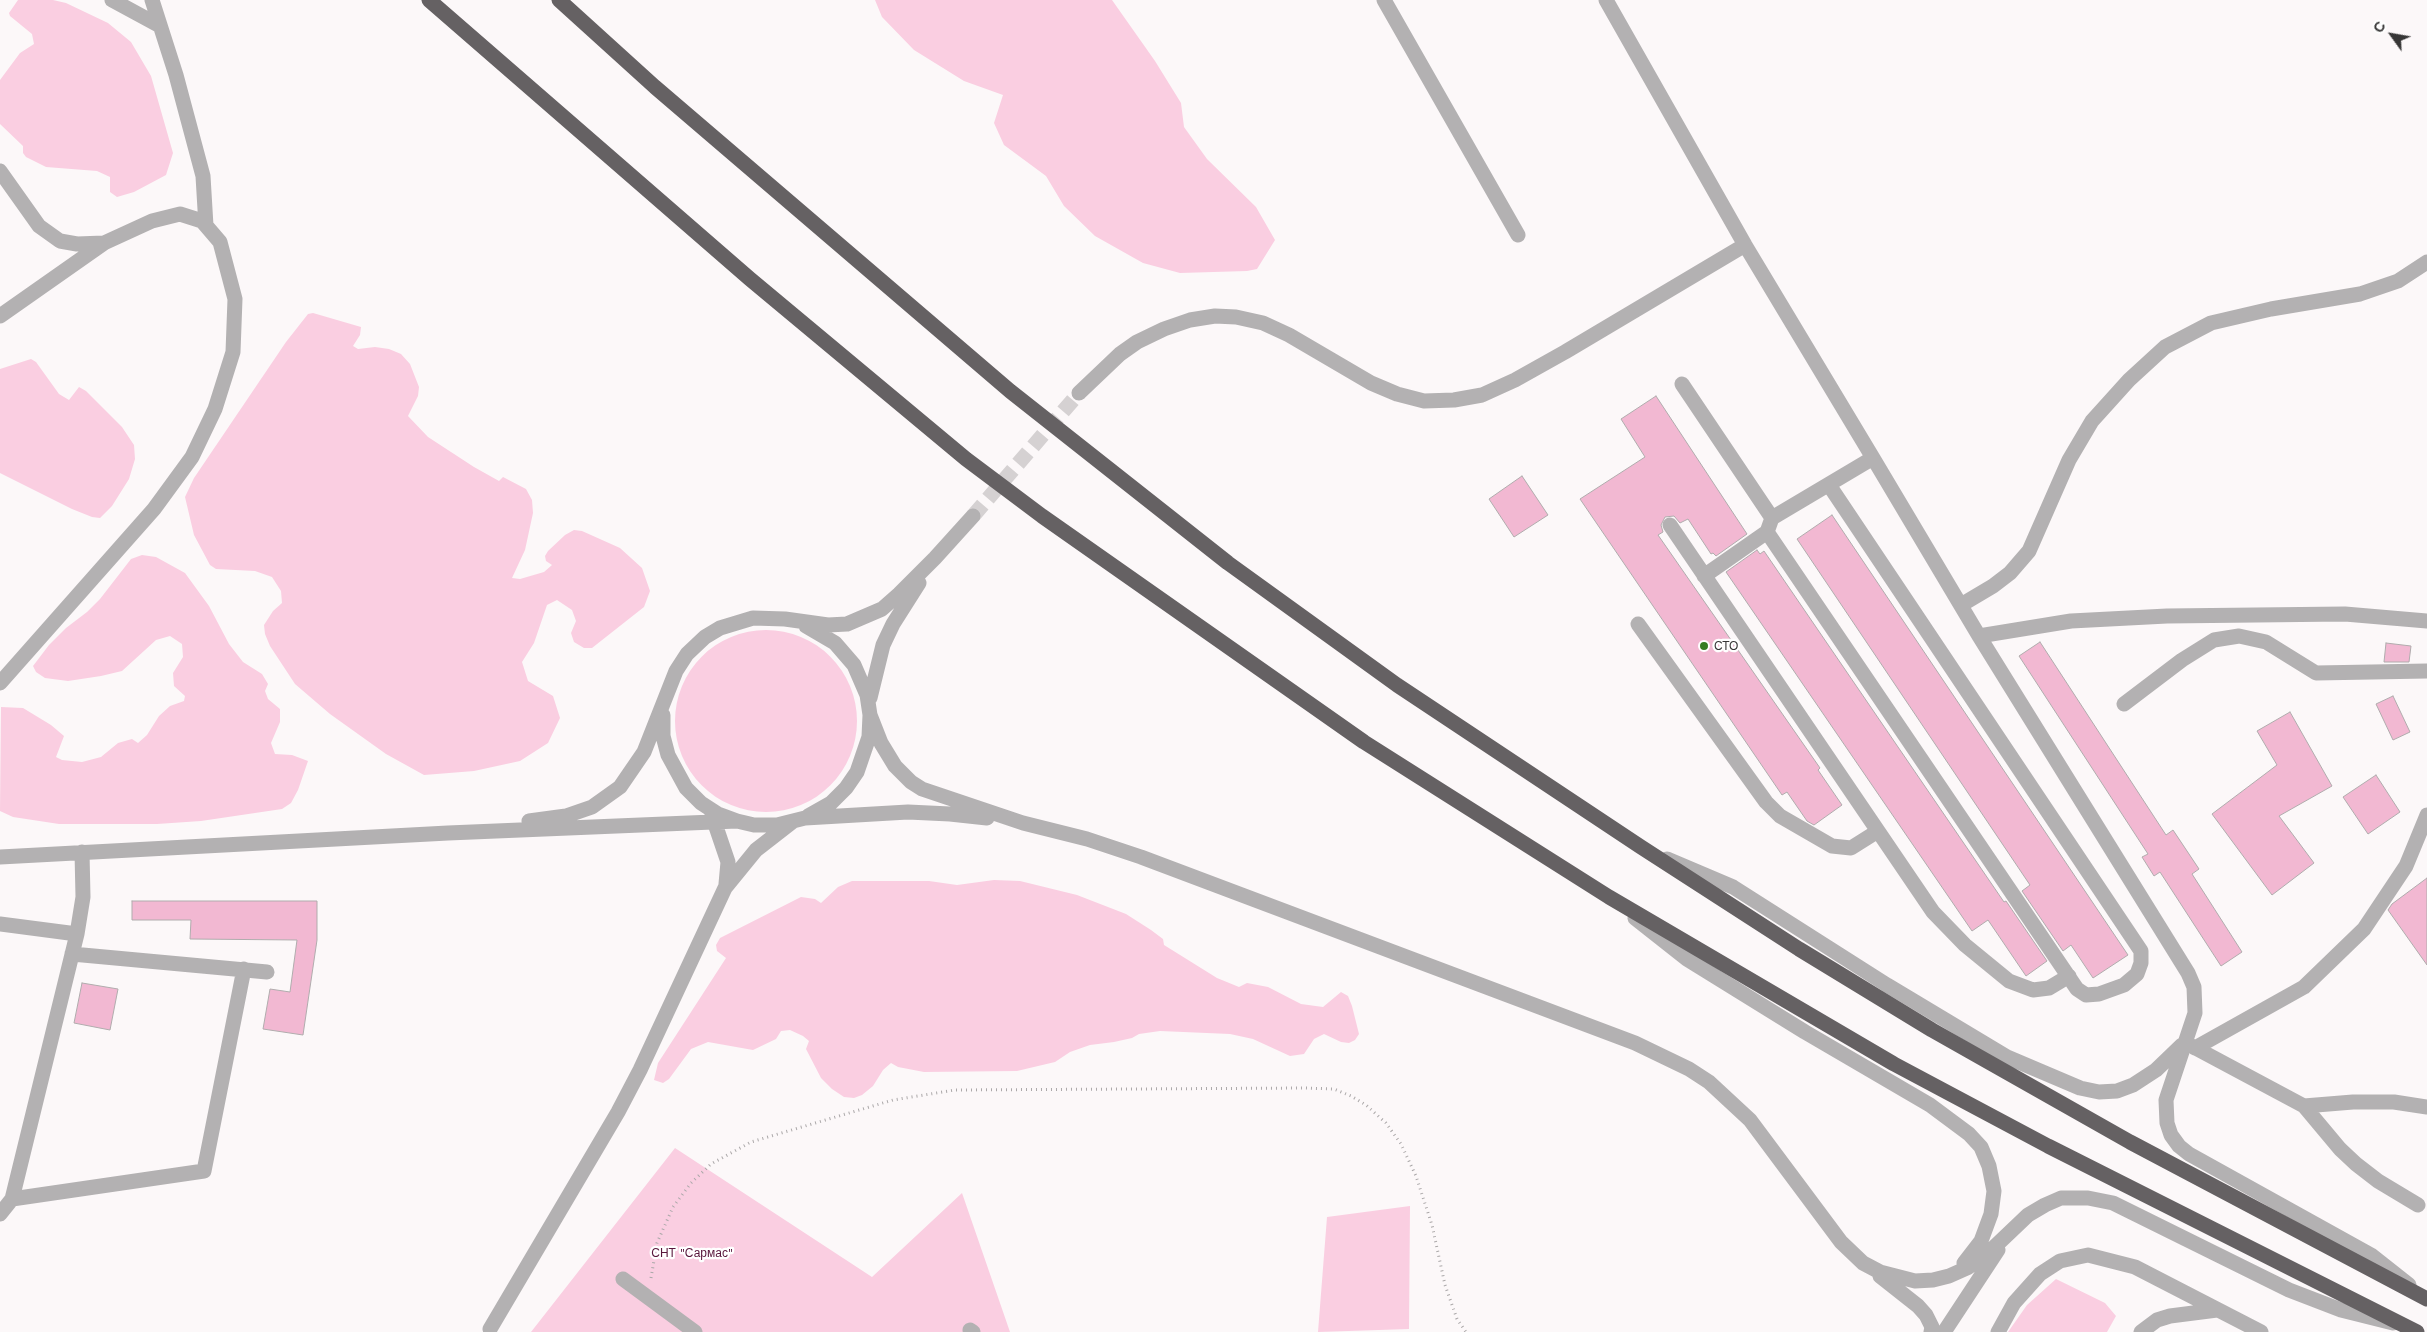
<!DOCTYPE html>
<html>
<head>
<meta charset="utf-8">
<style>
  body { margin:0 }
  #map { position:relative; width:2427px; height:1332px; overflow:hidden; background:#fcf8f9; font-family:"Work Sans",sans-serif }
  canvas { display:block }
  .north { position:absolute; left:2367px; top:10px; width:50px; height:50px; -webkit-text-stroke:4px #fff; paint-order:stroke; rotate:302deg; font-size:14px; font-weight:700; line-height:20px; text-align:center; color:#373636 }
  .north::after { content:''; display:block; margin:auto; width:18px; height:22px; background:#373636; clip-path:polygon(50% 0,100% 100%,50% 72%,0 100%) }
</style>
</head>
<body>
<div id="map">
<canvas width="2427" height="1332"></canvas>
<div class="north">С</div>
</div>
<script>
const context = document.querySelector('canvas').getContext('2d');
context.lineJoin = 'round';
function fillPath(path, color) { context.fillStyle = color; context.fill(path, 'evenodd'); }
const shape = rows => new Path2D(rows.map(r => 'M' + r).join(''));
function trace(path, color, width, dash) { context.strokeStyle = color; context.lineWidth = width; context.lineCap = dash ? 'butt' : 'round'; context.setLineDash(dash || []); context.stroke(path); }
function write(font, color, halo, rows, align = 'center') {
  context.font = font + ' "Work Sans",sans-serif'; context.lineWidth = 4.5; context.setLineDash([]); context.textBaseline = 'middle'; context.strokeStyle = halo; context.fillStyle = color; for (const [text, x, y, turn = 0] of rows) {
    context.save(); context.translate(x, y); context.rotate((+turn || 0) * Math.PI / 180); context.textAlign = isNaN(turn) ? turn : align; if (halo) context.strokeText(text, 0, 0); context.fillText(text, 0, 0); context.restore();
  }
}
const green = shape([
  [18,0,53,0,66,3,108,23,131,42,151,76,173,153,166,175,134,192,117,197,110,192,110,177,97,171,46,167,26,157,23,153,23,146,0,124,0,80,20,53,34,44,32,34,10,16,9,13],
  [875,0,1112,0,1155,61,1181,103,1184,127,1207,159,1256,207,1275,240,1257,269,1247,271,1180,273,1143,263,1095,236,1064,206,1046,176,1004,145,994,123,1003,95,964,81,914,50,882,17],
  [313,313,361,327,360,335,353,346,358,349,375,347,389,349,401,354,410,364,419,387,418,396,408,416,428,437,474,467,499,481,503,477,526,489,532,500,533,513,525,550,512,578,520,579,544,572,552,565,546,561,545,556,548,551,565,535,574,530,582,531,620,548,642,568,650,591,644,607,592,648,584,648,574,642,571,633,576,621,572,610,557,600,547,605,534,643,522,662,528,681,553,696,560,718,548,743,520,761,474,771,424,775,386,754,330,714,295,684,270,646,265,634,264,625,273,611,282,603,281,591,272,577,255,571,216,569,210,565,194,535,185,497,194,478,286,342,308,314],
  [31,359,36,362,59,394,69,400,79,387,86,391,122,427,134,445,135,459,129,479,112,506,100,518,92,517,72,509,0,473,0,369],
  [142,555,156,557,185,573,209,606,229,644,243,662,262,674,268,684,265,691,268,699,280,709,280,722,271,743,275,754,292,755,308,761,298,790,291,803,282,809,201,821,157,824,59,824,13,817,0,811,1,707,23,708,51,725,64,736,56,757,62,760,82,762,101,757,118,743,132,739,138,743,147,735,159,716,170,706,184,701,185,696,174,686,173,673,183,657,182,644,170,636,156,640,122,671,101,676,68,681,45,678,36,672,33,666,49,645,66,628,87,612,100,599,131,559],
  '675 721a91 91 0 1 1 182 0a91 91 0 1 1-182 0Z',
  [994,880,1020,881,1077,895,1126,914,1151,930,1163,939,1164,945,1217,978,1239,987,1247,983,1268,987,1301,1004,1323,1007,1341,992,1348,996,1352,1006,1359,1034,1355,1040,1349,1043,1341,1042,1324,1034,1314,1039,1304,1054,1290,1056,1253,1039,1230,1034,1160,1031,1139,1034,1132,1038,1114,1042,1090,1045,1070,1052,1055,1062,1017,1071,924,1072,898,1067,891,1063,883,1070,873,1086,862,1095,854,1098,844,1097,832,1089,821,1078,806,1049,809,1041,803,1036,790,1030,781,1031,776,1039,753,1050,708,1042,691,1049,669,1079,663,1083,654,1080,658,1063,726,958,717,951,716,945,720,938,801,897,815,899,821,903,838,887,852,881,929,881,957,885],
  [675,1148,872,1277,962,1193,1010,1332,531,1332],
  [1410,1206,1409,1329,1318,1332,1327,1217],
  [2056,1279,2105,1303,2116,1316,2107,1332,2008,1332,2027,1305]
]);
const building = shape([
  [1656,396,1747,534,1716,556,1713,553,1711,554,1688,519,1680,523,1674,516,1665,517,1661,525,1663,532,1658,535,1820,768,1818,770,1842,805,1814,825,1807,821,1787,792,1782,795,1580,499,1645,457,1621,419,1656,396],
  [1522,476,1548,515,1514,537,1489,499,1522,476],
  [1832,515,2128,955,2093,978,2071,945,2063,951,2022,891,2030,885,1797,539,1832,515],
  [1757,550,1760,554,1764,551,2004,902,2006,901,2047,961,2026,976,1988,920,1972,931,1726,572,1757,550],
  [2040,642,2166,835,2173,830,2199,869,2192,874,2242,952,2221,966,2160,872,2154,876,2142,857,2148,854,2019,656,2040,642],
  [2386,643,2411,646,2409,662,2384,662,2386,643],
  [2393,696,2410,732,2393,740,2376,704,2393,696],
  [2290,712,2332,786,2279,816,2314,863,2272,895,2212,814,2277,765,2257,731,2290,712],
  [2376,775,2400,812,2368,834,2343,797,2376,775],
  [2427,878,2427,965,2388,910,2392,904,2427,878],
  [132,901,317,901,317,940,303,1035,263,1029,270,989,290,992,297,940,190,939,191,920,132,920,132,901],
  [82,983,118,989,110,1030,74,1023,82,983]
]);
const minorTunnel = shape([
  [973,516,1079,393]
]);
const path = shape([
  [651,1278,657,1243,673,1207,691,1183,711,1164,751,1142,893,1100,955,1090,1304,1088,1334,1089,1351,1096,1366,1105,1386,1123,1401,1144,1416,1176,1432,1225,1445,1285,1457,1319,1466,1332]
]);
const minor = shape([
  [112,0,160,26],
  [152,0,176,75,203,176,206,226],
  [1384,0,1518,235],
  [1606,0,1745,245,1873,458,1979,636,2188,973,2194,987,2195,1013,2166,1100,2167,1123,2171,1135,2179,1146,2189,1154,2371,1255,2409,1285],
  [0,171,39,226,60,241,77,244,104,243],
  [0,316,104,243,152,221,180,214,202,221,220,242,235,299,233,352,215,409,192,457,154,509,0,683],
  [1682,384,1772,518],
  [1079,393,1120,354,1137,342,1164,329,1190,320,1215,316,1236,317,1263,323,1289,335,1371,383,1397,394,1424,401,1454,400,1482,395,1515,380,1565,352,1745,245],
  [1829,485,2141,951,2141,963,2137,974,2124,985,2099,994,2086,995,2077,989,1767,532,1772,518,1873,458],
  [1670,525,1933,912,1965,945,2009,981,2033,990,2049,988,2069,976],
  [1704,576,1767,532],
  [1961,605,1993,586,2010,573,2029,551,2069,460,2092,421,2129,380,2165,347,2211,323,2271,309,2360,294,2398,281,2427,262],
  [1638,624,1766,802,1780,816,1832,846,1851,848,1878,831],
  [806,626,835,643,854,665,867,695,870,715,869,737,857,772,846,788,831,803,808,816],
  [1979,636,2071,621,2167,616,2345,614,2427,621],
  [870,698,883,645,893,624,919,583],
  [2124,704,2182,660,2214,640,2239,636,2266,642,2316,673,2427,671],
  [663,715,663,736,668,755,686,788,701,803,718,814,737,821,754,825,777,825,805,818,908,812,950,814,987,818],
  [870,715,881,743,895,766,911,782,922,789,1023,823,1087,839,1141,857,1635,1043,1689,1069,1709,1082,1750,1120,1841,1242,1863,1263,1880,1272,1915,1281,1933,1280,1949,1276,1967,1268,1986,1255,2028,1215,2045,1205,2061,1198,2088,1198,2113,1203,2289,1290,2341,1310,2393,1323],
  [712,815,728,862,726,884],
  [529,821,566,816,592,807,620,787,644,752,676,671,687,654,705,637,720,628,753,618,785,619,828,625,847,624,882,609,899,594,935,558,973,516],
  [0,857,448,833,737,821],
  [1667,859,1733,887,1887,985,2007,1057,2080,1088,2099,1092,2117,1091,2133,1085,2156,1070,2182,1045],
  [1635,918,1687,959,1805,1032,1930,1105,1969,1134,1981,1147,1989,1166,1994,1191,1991,1214,1981,1241,1964,1263],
  [0,924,77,934,83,897,82,852],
  [72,954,267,972],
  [2188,1044,2304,1106,2353,1102,2394,1102,2427,1107],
  [2195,1048,2304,987,2364,929,2406,866,2427,815],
  [2304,1106,2340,1149,2356,1164,2378,1181,2418,1205],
  [12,1199,204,1171,244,969],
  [0,1214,12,1199,77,934],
  [1880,1276,1918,1306,1926,1315,1932,1327,1931,1332],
  [623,1279,695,1332],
  [490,1329,618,1112,640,1070,725,888,756,850,792,822],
  [970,1330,973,1332],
  [1944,1332,1998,1250],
  [1998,1332,2014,1303,2040,1274,2060,1261,2088,1255,2135,1267,2261,1332],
  [2141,1332,2157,1320,2170,1316,2217,1310]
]);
const highway = shape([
  [429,0,750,279,966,459,1042,516,1364,742,1609,897,1894,1064,2048,1146,2417,1332],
  [559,0,655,87,1010,391,1228,563,1397,685,1641,847,1799,949,1932,1030,2130,1142,2427,1299]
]);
const markers = [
  [1704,646,5,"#357d22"]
];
const poiNames = [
  ["СТО",1714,646]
];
const parkNames = [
  ["СНТ \"Сармас\"",692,1253]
];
fillPath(green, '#facee1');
fillPath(building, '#f2b8d2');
trace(building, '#b0acad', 1);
trace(minorTunnel, '#d5d1d2', 15, [15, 8]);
trace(path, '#aba8a9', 3, [1, 4]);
trace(minor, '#b3b1b2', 15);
trace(highway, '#656163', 15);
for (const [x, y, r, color] of markers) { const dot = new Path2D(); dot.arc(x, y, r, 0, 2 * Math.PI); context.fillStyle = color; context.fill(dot); trace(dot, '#fff', 2); }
write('12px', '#373636', '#fff', poiNames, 'left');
write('12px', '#58163b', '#fff', parkNames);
</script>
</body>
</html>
